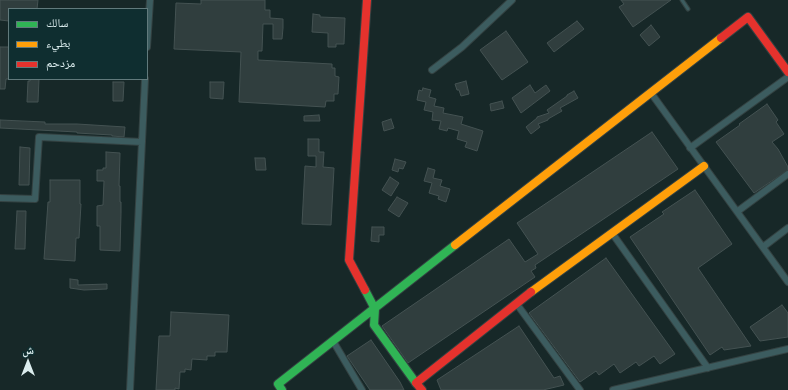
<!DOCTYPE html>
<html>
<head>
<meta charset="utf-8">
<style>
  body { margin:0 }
  #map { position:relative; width:788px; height:390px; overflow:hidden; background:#172828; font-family:"PT Sans","Noto Naskh Arabic",sans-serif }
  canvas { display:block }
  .legend { position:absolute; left:8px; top:8px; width:140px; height:72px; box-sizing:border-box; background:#0f2e30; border:1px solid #617a7c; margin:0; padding:5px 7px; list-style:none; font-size:12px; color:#dcedee }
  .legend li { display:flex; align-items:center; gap:8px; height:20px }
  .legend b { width:20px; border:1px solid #617a7c }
  .north { position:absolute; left:8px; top:342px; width:40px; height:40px; -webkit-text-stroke:3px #0f2e30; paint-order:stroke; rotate:0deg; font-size:11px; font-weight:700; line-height:16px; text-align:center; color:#dcedee }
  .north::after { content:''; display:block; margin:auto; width:14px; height:18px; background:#dcedee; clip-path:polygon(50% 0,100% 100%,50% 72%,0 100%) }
</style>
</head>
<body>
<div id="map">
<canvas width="788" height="390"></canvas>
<ul class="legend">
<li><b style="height:5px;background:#30b455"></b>سالك</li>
<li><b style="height:5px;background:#ff9f0a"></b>بطيء</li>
<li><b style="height:5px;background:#e5322d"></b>مزدحم</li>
</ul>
<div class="north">ش</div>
</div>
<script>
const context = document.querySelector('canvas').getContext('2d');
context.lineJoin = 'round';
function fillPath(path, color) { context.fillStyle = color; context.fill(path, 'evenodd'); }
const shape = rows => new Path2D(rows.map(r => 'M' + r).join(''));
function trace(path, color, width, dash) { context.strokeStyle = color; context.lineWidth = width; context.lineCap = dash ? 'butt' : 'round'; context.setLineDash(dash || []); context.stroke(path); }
const building = shape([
  [0,0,38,0,37,9,9,9,9,21,0,20,0,0],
  [201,0,265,0,265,10,270,10,270,18,283,19,283,28,282,39,273,39,273,24,263,24,262,51,258,51,258,60,332,64,332,68,335,68,335,76,339,77,338,94,334,94,334,101,326,101,325,107,239,102,241,52,174,49,176,3,201,4,201,0],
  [621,0,671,0,633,27,619,7,624,4,621,0],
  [313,14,320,15,320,17,345,18,344,44,336,44,336,47,328,47,328,33,312,32,313,14],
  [577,21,584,29,554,52,547,43,577,21],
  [651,25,660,37,649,46,640,35,651,25],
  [506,31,528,62,502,80,480,50,506,31],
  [0,47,9,47,9,79,6,79,5,89,0,89,0,47],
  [30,79,39,79,38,102,27,102,28,81,30,81,30,79],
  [466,81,469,94,461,96,459,90,457,90,455,84,466,81],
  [113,82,124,82,123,101,113,101,113,82],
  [210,82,224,82,223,99,210,98,210,82],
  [530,85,535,93,546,85,550,91,521,113,512,98,530,85],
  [423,88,431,90,429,97,436,99,434,106,444,108,443,113,463,117,461,124,483,131,477,151,465,147,467,142,457,139,459,131,448,128,447,131,439,129,441,121,432,120,433,112,424,110,426,102,417,100,419,90,422,91,423,88],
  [574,91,578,98,560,108,562,111,548,119,548,120,538,124,540,127,531,134,526,127,537,118,537,117,549,113,547,110,567,96,567,95,574,91],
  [502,101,504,108,491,111,490,104,502,101],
  [767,104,778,120,776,122,784,134,772,142,778,149,788,167,788,170,754,193,716,142,740,125,739,124,767,104],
  [319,115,320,121,304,121,304,116,319,115],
  [391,119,394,128,384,131,382,122,391,119],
  [0,120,45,122,45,124,77,124,125,127,124,137,112,136,112,135,77,133,77,132,0,128,0,120],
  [652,132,678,169,535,265,536,268,531,271,535,277,408,363,382,326,509,239,525,262,538,254,517,223,652,132],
  [308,139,319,139,319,152,324,152,323,167,334,168,331,225,302,224,305,166,316,167,316,156,308,156,308,139],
  [20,147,30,148,29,185,19,185,20,147],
  [106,152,120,153,119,186,120,186,120,202,121,202,121,213,120,251,100,250,100,226,97,226,97,206,103,205,104,181,97,181,97,170,103,170,103,168,106,168,106,152],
  [255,158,265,158,266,170,256,170,255,158],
  [395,159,406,162,403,169,399,168,398,172,392,170,395,159],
  [428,168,435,170,433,178,442,180,440,186,450,189,446,202,438,199,439,196,429,193,432,183,424,181,428,168],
  [390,177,399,183,391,196,382,190,390,177],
  [50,180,80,180,80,204,81,204,79,238,76,238,75,261,44,259,48,202,50,202,50,180],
  [695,190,732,244,698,268,751,346,724,350,722,347,710,355,630,237,664,214,662,212,695,190],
  [397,197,408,203,399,217,388,210,397,197],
  [17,211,26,211,25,249,15,249,17,211],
  [372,227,384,227,384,235,379,235,379,242,371,241,372,227],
  [606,258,675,354,660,364,654,356,639,366,636,362,620,373,614,364,599,375,596,371,580,382,529,313,606,258],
  [70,279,78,280,78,285,107,284,107,289,84,290,70,288,70,279],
  [782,305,788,313,788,337,760,341,750,327,782,305],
  [171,312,229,315,227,352,215,352,215,356,207,356,207,360,192,359,191,370,185,369,185,372,180,372,179,389,175,388,175,390,156,390,159,336,170,336,171,312],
  [519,326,554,378,560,376,564,385,543,390,441,390,437,380,519,326],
  [371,340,400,382,404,390,370,390,349,359,347,356,371,340]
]);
const lane = shape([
  [682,0,688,9]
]);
const street = shape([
  [147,47,150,0],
  [432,70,462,47,512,0],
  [651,93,788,282],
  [690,148,788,77],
  [0,198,35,199,39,137,142,142],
  [738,211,788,174],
  [612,233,708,368],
  [763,247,788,228],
  [516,303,580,390],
  [333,341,362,390],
  [130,390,145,79],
  [613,390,788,349]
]);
const fast = shape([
  [365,290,375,309,374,325,416,383],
  [282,390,278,384,455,245]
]);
const slow = shape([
  [455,245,721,38],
  [531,292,704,166]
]);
const jam = shape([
  [721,38,748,17,788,72],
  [365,290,349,260,367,0],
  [422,390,416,383,531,292]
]);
fillPath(building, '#303e3e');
trace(building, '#445252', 1);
trace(lane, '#344242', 5);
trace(street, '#344242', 8);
trace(fast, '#344242', 10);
trace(slow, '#344242', 10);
trace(jam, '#344242', 10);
trace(lane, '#3c5c5f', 3);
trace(street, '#3c5c5f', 6);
trace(fast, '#30b455', 8);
trace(slow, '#ff9f0a', 8);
trace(jam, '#e5322d', 8);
</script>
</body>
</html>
